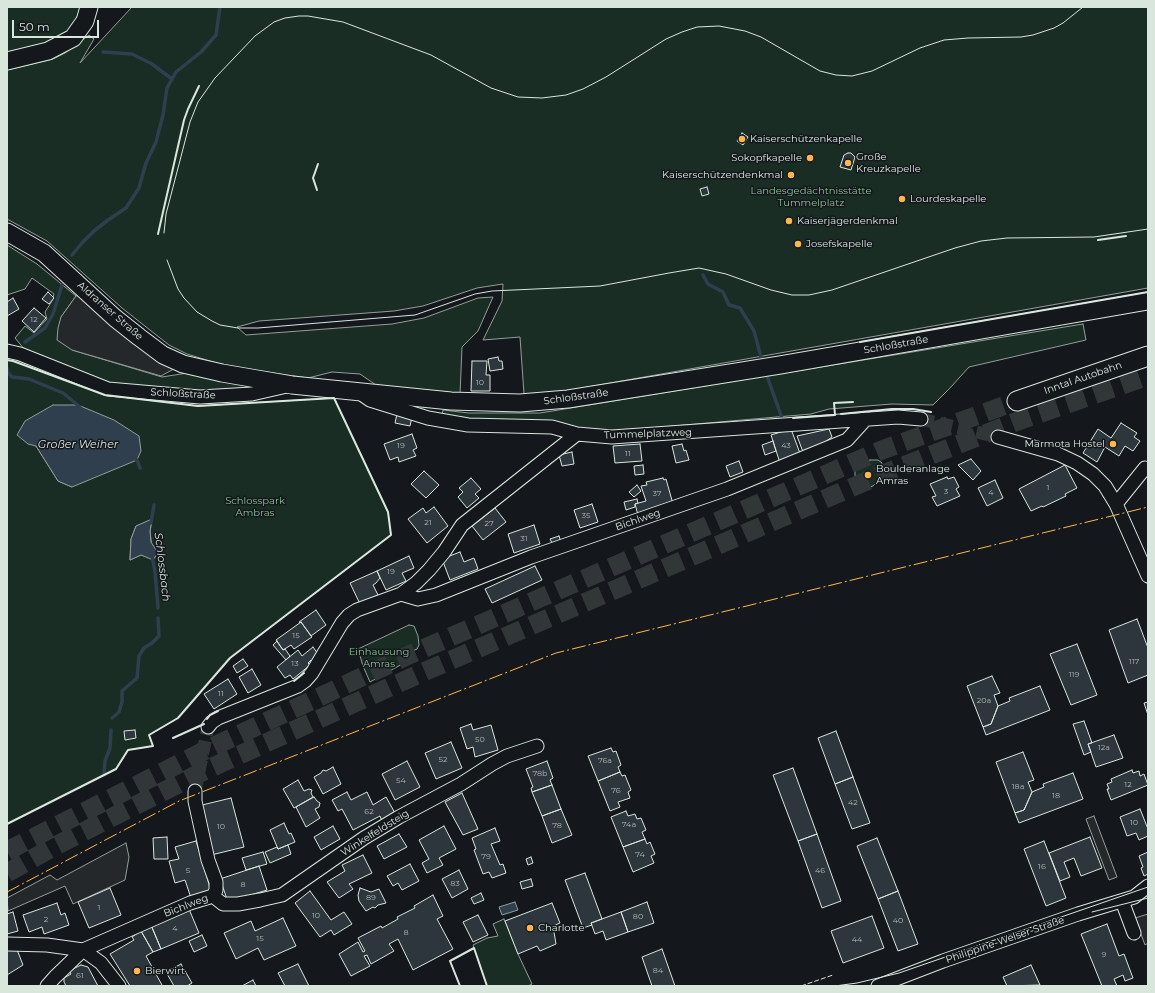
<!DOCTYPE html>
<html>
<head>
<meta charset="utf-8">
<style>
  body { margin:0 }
  #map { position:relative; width:1155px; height:993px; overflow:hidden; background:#14181c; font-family:Montserrat,sans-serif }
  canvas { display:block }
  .frame { position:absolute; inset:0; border:8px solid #d8e6dc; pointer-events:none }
  .scale { position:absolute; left:12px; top:20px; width:87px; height:18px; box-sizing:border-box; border:2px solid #d8e6dc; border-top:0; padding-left:5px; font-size:12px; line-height:14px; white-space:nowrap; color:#d8e6dc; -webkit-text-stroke:3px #14181c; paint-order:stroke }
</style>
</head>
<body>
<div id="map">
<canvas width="1155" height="993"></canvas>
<div class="frame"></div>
<div class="scale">50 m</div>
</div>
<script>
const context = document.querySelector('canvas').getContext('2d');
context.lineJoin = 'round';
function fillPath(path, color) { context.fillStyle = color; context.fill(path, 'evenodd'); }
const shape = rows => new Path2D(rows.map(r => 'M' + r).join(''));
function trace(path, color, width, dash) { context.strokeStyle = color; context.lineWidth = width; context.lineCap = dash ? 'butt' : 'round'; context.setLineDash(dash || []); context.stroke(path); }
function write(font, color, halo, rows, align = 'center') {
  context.font = font + ' Montserrat,sans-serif'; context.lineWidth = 3; context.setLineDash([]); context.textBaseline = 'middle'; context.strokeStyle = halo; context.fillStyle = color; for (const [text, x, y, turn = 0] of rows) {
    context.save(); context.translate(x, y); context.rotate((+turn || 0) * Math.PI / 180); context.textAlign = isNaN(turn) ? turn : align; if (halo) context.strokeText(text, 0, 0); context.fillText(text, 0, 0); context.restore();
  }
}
const green = shape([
  [7,7,80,7,79,12,73,27,48,44,7,56,7,7],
  [132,7,1148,7,1148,288,565,391,524,394,520,337,483,340,502,301,503,284,477,288,423,306,394,311,259,321,237,327,246,335,392,324,424,318,478,298,493,297,478,331,462,347,460,395,376,385,360,374,332,372,308,378,226,366,187,354,169,345,122,308,47,241,7,219,7,70,53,59,65,53,89,35,94,39,80,63,132,7],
  [7,245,37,264,76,296,61,317,72,350,162,377,187,373,247,385,246,390,199,392,111,384,25,350,15,338,25,326,34,333,47,319,45,312,52,301,54,294,32,278,25,289,7,295,7,245],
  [1083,324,1086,340,969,367,950,388,933,405,892,404,829,409,811,414,604,432,471,421,442,415,443,410,469,413,540,413,1083,324],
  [7,360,13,361,105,395,198,406,334,398,388,512,391,535,230,658,178,718,149,735,153,746,128,750,116,769,7,824,7,360],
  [36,446,72,487,58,481,36,446],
  [152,520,150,531,153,559,141,555,130,560,131,539,136,526,152,520],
  [870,460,878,460,882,463,880,472,881,478,873,486,863,489,858,488,855,483,855,472,858,466,870,460],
  [409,625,414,626,418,636,419,645,417,649,406,654,404,663,370,682,363,666,358,649,409,625],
  [504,919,518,954,532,984,528,986,487,986,473,945,487,938,498,936,493,924,504,919]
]);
const parking = shape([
  [89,293,183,364,161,376,72,350,57,340,58,328,61,317,76,296,89,293],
  [1094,816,1117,877,1109,880,1086,819,1094,816],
  [126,843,129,857,125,880,73,904,65,886,8,911,7,898,50,875,57,880,126,843],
  [1148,914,1148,943,1145,945,1135,918,1148,914]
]);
const water = shape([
  [53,405,78,405,114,420,139,436,141,451,137,460,72,487,58,481,36,446,28,444,17,435,25,421,53,405],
  [152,519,150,531,151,542,158,553,153,560,141,555,130,560,131,539,136,526,152,519],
  [515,902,518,910,502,915,499,907,515,902]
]);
const stream = shape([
  [103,52,132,54,152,64,172,79],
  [72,255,82,243,94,231,108,220,126,208,139,188,146,163,156,142,163,115,167,88,176,72,201,52,216,35,220,7],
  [703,275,708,284,723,292,729,305,740,308,754,331,761,357],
  [25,342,45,328,53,314,62,285],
  [7,368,8,373,12,377,29,379,63,393,80,407],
  [767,376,783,421],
  [134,458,137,460,140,468],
  [151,523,154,505],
  [152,556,155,572,158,608],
  [112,718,119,712,122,702,122,691,137,678,139,656,144,648,152,643,159,636,158,618],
  [104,774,105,761,110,748,111,730]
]);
const building = shape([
  [742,133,748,137,743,145,737,141,742,133],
  [848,153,851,153,855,157,851,170,840,167,844,155,848,153],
  [707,187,709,194,702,196,700,189,707,187],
  [48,292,54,298,49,304,42,299,48,292],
  [13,298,19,309,7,316,7,302,13,298],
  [34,308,46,318,34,332,22,321,34,308],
  [498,357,499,361,502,361,503,369,490,371,488,359,498,357],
  [472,361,487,361,486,375,490,375,490,391,471,391,472,361],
  [397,414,412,417,410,426,395,423,397,414],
  [1121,423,1137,433,1134,437,1140,441,1133,451,1125,446,1119,456,1105,447,1097,462,1083,453,1098,429,1111,438,1121,423],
  [791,429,801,456,780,463,771,435,791,429],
  [829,429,832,437,822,444,803,452,797,436,829,429],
  [412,434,417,448,413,450,416,456,399,462,398,457,390,460,384,444,412,434],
  [773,441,776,451,765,455,762,445,773,441],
  [640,444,642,461,615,463,613,446,640,444],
  [682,444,684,451,686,450,689,460,676,463,672,446,682,444],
  [572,452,574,464,562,466,559,455,572,452],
  [971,459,981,471,973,480,958,465,971,459],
  [739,461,743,472,730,477,726,466,739,461],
  [643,465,644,474,635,475,634,466,643,465],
  [1065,465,1077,488,1065,494,1066,496,1043,507,1042,506,1031,511,1019,489,1065,465],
  [424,471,439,485,426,498,411,484,424,471],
  [947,477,948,479,954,477,959,487,956,489,960,496,937,506,932,497,936,496,930,484,947,477],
  [471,478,481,489,475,494,479,498,467,508,458,497,463,492,459,488,471,478],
  [663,478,664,480,666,479,673,504,638,515,635,504,646,501,641,486,647,485,646,482,663,478],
  [995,480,1003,498,987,506,978,488,995,480],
  [637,485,641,491,634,497,629,492,637,485],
  [637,499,638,503,635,504,635,507,626,510,624,502,637,499],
  [592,504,598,522,580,528,574,510,592,504],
  [434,507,448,526,427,543,408,519,423,508,426,513,434,507],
  [495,508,506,522,483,540,472,526,495,508],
  [534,525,540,544,514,553,508,534,534,525],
  [559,536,561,542,553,545,550,539,559,536],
  [460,552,464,562,474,558,478,569,450,580,442,559,460,552],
  [409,556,414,568,402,573,406,581,386,590,377,571,409,556],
  [535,566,542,580,492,603,485,589,535,566],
  [377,571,380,578,376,583,373,585,378,595,360,604,350,583,377,571],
  [316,610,326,625,311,636,301,622,300,623,299,622,316,610],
  [1137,619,1148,648,1148,675,1128,683,1109,630,1137,619],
  [301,622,312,637,294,649,291,645,283,650,276,640,301,622],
  [277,641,283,650,285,649,290,656,286,660,273,645,277,641],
  [1077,644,1097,695,1071,705,1050,654,1077,644],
  [313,647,318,654,312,662,311,660,308,663,310,665,293,679,290,675,285,678,277,667,298,650,302,656,313,647],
  [243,659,248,666,237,673,233,666,243,659],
  [252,669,261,685,248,693,239,677,252,669],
  [992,676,1000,693,994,695,998,706,991,724,983,727,967,686,992,676],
  [228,679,237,694,214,709,204,694,228,679],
  [1040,686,1050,710,986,735,983,727,991,724,998,706,1010,701,1009,698,1040,686],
  [1148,702,1148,715,1144,703,1148,702],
  [1084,721,1092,743,1088,744,1091,752,1084,755,1073,724,1084,721],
  [471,724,473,730,491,725,498,750,475,757,473,747,467,749,460,728,471,724],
  [135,730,136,738,125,740,124,731,135,730],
  [836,731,853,777,835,784,818,738,836,731],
  [1114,735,1123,758,1096,767,1088,744,1114,735],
  [451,742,462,768,436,779,425,753,451,742],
  [611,748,613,752,616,751,621,765,618,767,620,772,598,781,588,756,611,748],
  [1023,752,1034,780,1028,782,1032,792,1024,810,1015,813,996,762,1023,752],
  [407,761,420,787,395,800,382,774,407,761],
  [547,761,553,778,550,780,552,785,532,792,531,788,533,787,526,769,547,761],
  [333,767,341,784,323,794,314,777,321,773,323,770,326,771,333,767],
  [793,768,817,834,798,841,773,775,793,768],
  [1132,770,1133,773,1139,771,1140,776,1144,774,1148,785,1111,800,1107,789,1109,789,1107,784,1112,782,1111,779,1132,770],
  [620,772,622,776,625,775,631,790,628,792,630,798,618,802,620,807,610,811,598,781,620,772],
  [1073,773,1083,799,1019,823,1015,813,1024,810,1032,792,1044,787,1043,784,1073,773],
  [853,777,870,823,852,829,835,784,853,777],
  [298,780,304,791,309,789,312,790,311,793,313,797,294,808,283,789,298,780],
  [552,785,561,809,542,816,532,792,552,785],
  [347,792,351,800,367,792,373,805,386,797,395,813,382,821,380,816,353,830,342,809,338,811,332,800,347,792],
  [462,793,478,829,463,835,445,802,462,793],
  [314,797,317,801,320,803,319,807,315,809,320,818,306,827,296,807,314,797],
  [231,798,244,847,211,855,198,806,231,798],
  [561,809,572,835,552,843,542,816,561,809],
  [1140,809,1148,829,1148,836,1139,840,1136,833,1127,836,1120,817,1140,809],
  [626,811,628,816,635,814,637,819,641,818,646,830,642,832,645,839,623,847,611,817,626,811],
  [284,823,289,834,291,833,295,842,278,849,270,830,284,823],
  [333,826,340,839,321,850,314,837,333,826],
  [444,826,456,849,439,858,443,865,427,873,422,863,429,859,419,840,444,826],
  [495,828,500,841,491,844,500,865,503,864,506,873,492,878,489,872,483,874,474,850,476,849,472,838,495,828],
  [399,834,407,847,384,859,377,846,399,834],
  [817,834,841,901,822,908,798,841,817,834],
  [167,837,168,859,154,859,153,838,167,837],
  [1090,837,1102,868,1081,876,1074,858,1064,862,1070,877,1060,881,1049,853,1090,837],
  [877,838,898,891,878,899,857,846,877,838],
  [645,839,647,844,650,842,655,854,651,856,654,863,633,872,623,847,645,839],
  [196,841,211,891,191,898,185,880,175,883,169,861,179,859,175,847,196,841],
  [1044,841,1066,898,1046,906,1024,849,1044,841],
  [288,845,291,854,270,863,265,852,277,847,278,849,288,845],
  [263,852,267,864,246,870,242,858,263,852],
  [1148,852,1148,874,1144,876,1141,868,1143,867,1139,856,1148,852],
  [363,855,372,873,349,884,353,889,339,898,327,882,345,871,342,865,363,855],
  [531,857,533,863,528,865,526,859,531,857],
  [410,864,419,881,402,890,398,883,393,886,387,876,410,864],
  [259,866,267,890,228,902,220,879,259,866],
  [459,870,468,889,452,898,442,879,459,870],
  [585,873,602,919,591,923,592,925,583,928,565,880,585,873],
  [531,879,533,886,522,889,520,882,531,879],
  [110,888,121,915,89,928,78,902,110,888],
  [360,888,371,892,379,889,386,903,378,905,375,908,373,907,366,911,359,901,358,895,360,888],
  [310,891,331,920,344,912,352,924,334,935,331,930,320,937,295,903,310,891],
  [898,891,918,944,898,951,878,899,898,891],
  [481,893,484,900,474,904,471,898,481,893],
  [433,895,443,916,437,919,453,949,413,970,398,939,389,944,394,951,371,964,367,955,364,956,370,966,351,976,339,954,358,942,363,952,365,951,358,938,381,926,382,928,398,919,397,917,415,908,414,906,433,895],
  [647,902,654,923,628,932,621,912,647,902],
  [57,903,61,915,65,913,69,925,44,934,42,927,29,932,23,915,57,903],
  [552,903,560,923,553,926,556,944,540,951,537,946,518,954,505,921,552,903],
  [189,909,199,933,161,949,151,925,189,909],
  [13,912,18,931,7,934,7,914,13,912],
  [621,912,628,932,606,940,603,931,595,934,591,923,621,912],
  [478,915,488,935,473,942,463,922,478,915],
  [872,916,884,948,843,963,831,931,872,916],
  [283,918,296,946,264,960,258,948,236,959,224,933,251,921,255,931,283,918],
  [1107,924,1119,956,1124,954,1133,978,1125,981,1123,975,1114,979,1117,986,1102,986,1081,934,1107,924],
  [151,925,161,949,153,952,141,931,151,925],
  [141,931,153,952,146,956,162,985,161,986,130,986,110,954,134,940,132,937,141,931],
  [202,935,207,946,194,952,189,941,202,935],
  [16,947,23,965,7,975,7,949,16,947],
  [662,949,675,986,652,986,642,957,662,949],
  [181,964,192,983,187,986,174,986,166,972,181,964],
  [298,964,309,986,285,986,278,973,298,964],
  [81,965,88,967,98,986,66,986,64,982,64,978,71,974,69,971,81,965],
  [1031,965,1040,985,1007,986,1003,977,1031,965],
  [253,980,256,986,242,986,253,980]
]);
const minorTunnel = shape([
  [921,419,998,437],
  [195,791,208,727]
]);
const highwayTunnel = shape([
  [7,851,208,749,411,654,882,450,1017,401],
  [7,873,57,845,206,770,419,674,883,474,1018,421,1148,376]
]);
const minor = shape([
  [7,351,20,354,108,389,200,397,252,394,287,386],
  [360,393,370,400,428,418,468,425,552,427,577,434,612,437,898,417,921,419],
  [998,437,1058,454,1077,463,1093,474,1105,486,1116,504,1148,576],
  [1116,504,1145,468],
  [401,594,418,599,436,595,531,557,727,489,847,440,866,419],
  [208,727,212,722,218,718,298,686,305,681,312,673,342,623,349,615,357,610,401,594,416,583,429,570,444,552,462,525,577,434],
  [213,896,223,904,238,904,260,900,282,895,364,838,399,817,461,784,492,764,507,756,537,746],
  [1122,901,1134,933],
  [7,944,47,945,83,950,101,963,119,986],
  [47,986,55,977,83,950,190,903,213,896,216,890,216,882,208,860,195,801,195,791],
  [878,986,943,961,1078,914,1134,897,1148,886]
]);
const major = shape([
  [7,61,48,51,73,38,85,21,89,7],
  [7,232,44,253,115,318,139,337,163,355,183,364,222,373,292,385,451,401,520,403,568,399,780,365,1148,301]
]);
const highway = shape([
  [1017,401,1148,356]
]);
const tram = shape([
  [164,233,166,214,190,122,198,102,215,78,255,36,274,22,285,18,299,16,308,16,343,22,431,55,491,88,518,97,542,98,566,95,583,89,606,77,666,39,682,32,697,27,719,26,745,31,761,37,820,71,836,75,852,76,872,71,920,48,944,40,968,38,1021,37,1033,35,1054,28,1063,23,1083,7],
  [167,260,178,289,184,298,197,312,212,321,220,325,238,328,258,328,415,315,475,294,492,291,600,286,669,273,699,268,726,274,771,290,792,295,809,295,832,290,955,248,981,241,1007,238,1094,237,1148,229],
  [1092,912,1148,898],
  [835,986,857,983,899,973,1148,887]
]);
const fence = shape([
  [801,986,833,975]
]);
const wall = shape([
  [317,190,313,178,318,164],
  [158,234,184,120,188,109,199,86],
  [1098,240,1126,236],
  [860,342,1148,292],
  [7,360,13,361,105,395,198,406,334,398,388,512,391,535,230,658,178,718,149,735,153,746,128,750,116,769,7,824],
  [841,414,892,409,913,409,931,412],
  [793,418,835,415,834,403,853,402],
  [294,681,304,673],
  [207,719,210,715,218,711],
  [173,738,204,724],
  [460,986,450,961,474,948,487,986]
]);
const power = shape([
  [7,892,179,801,556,653,1148,507]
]);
const markers = [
  [742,139,4,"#ffb74d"],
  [810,158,4,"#ffb74d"],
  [848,163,4,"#ffb74d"],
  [791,175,4,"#ffb74d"],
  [902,199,4,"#ffb74d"],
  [789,221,4,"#ffb74d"],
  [798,244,4,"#ffb74d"],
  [1113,444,4,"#ffb74d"],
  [868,475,4,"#ffb74d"],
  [530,928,4,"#ffb74d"],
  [137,971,4,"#ffb74d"]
];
const numberNames = [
  ["12",34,320],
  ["10",480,383],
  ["19",401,446],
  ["43",786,446],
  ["11",628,454],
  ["1",1048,488],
  ["3",946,492],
  ["4",991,493],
  ["37",657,494],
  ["35",586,516],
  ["21",428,523],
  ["27",489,524],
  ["31",524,539],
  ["19",391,572],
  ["15",296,636],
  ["117",1134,662],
  ["13",295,664],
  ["119",1074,675],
  ["11",221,694],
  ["20a",984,701],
  ["50",480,740],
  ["12a",1104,748],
  ["52",443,760],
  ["76a",605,761],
  ["78b",540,774],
  ["54",401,781],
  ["12",1128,785],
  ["18a",1018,787],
  ["76",616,791],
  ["18",1056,796],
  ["42",853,803],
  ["62",369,812],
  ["10",1134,823],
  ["74a",629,825],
  ["78",557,826],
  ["10",221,827],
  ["74",640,855],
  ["79",486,857],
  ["16",1042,867],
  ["5",188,871],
  ["46",820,871],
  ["83",455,884],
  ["8",243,885],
  ["89",371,898],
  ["1",99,908],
  ["10",316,916],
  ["80",638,917],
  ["2",46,920],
  ["40",898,921],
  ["4",175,929],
  ["8",406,933],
  ["15",260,939],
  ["44",857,940],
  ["9",1104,955],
  ["84",658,971],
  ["61",80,976]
];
const poiNames = [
  ["Kaiserschützenkapelle",750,139],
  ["Große",856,157],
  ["Kreuzkapelle",856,169],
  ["Sokopfkapelle",802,158,"right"],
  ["Kaiserschützendenkmal",783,175,"right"],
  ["Lourdeskapelle",910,199],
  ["Kaiserjägerdenkmal",797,221],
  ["Josefskapelle",806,244],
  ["Marmota Hostel",1105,444,"right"],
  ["Boulderanlage",876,469],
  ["Amras",876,481],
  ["Charlotte",538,928],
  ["Bierwirt",145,971]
];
const parkNames = [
  ["Landesgedächtnisstätte",811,191],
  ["Tummelplatz",811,203],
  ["Schlosspark",255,501],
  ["Ambras",255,513],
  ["Einhausung",379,652],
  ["Amras",379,664]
];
const streetNames = [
  ["Aldranser Straße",110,311,41],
  ["Schloßstraße",896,345,-10],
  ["Inntal Autobahn",1083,378,-19],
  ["Schloßstraße",183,394,3],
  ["Schloßstraße",576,397,-8],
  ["Tummelplatzweg",648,434,-2],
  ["Bichlweg",638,520,-19],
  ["Winkelfeldsteig",375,833,-32],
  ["Bichlweg",186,906,-21],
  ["Philippine-Welser-Straße",1005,940,-19]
];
const waterNames = [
  ["Großer Weiher",78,445],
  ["Schlossbach",162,567,83]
];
fillPath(green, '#1a2d24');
trace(green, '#939e99', 1);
fillPath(parking, '#24282b');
trace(parking, '#939e99', 1);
fillPath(water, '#2f3f4d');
trace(water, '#939e99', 1);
trace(stream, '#2f3f4d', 3.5);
fillPath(building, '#2c363c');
trace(building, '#d8e6dc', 1);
trace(minorTunnel, '#313739', 13, [13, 6]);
trace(highwayTunnel, '#313739', 19, [19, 10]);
trace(minor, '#d8e6dc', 15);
trace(major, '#d8e6dc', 19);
trace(highway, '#d8e6dc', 21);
trace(minor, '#14181c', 13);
trace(major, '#14181c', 17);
trace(highway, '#14181c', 19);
trace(tram, '#d8e6dc', 1);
trace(fence, '#d8e6dc', 1, [5, 2]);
trace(wall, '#d8e6dc', 2);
trace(power, '#ffb74d', 1, [14, 3, 2, 3]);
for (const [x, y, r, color] of markers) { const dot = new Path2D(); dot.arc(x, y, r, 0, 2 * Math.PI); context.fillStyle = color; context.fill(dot); trace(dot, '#14181c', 1.5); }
write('8px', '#adbab4', null, numberNames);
write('10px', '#d8e6dc', '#14181c', poiNames, 'left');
write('10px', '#8ac095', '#14181c', parkNames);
write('10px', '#d8e6dc', '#14181c', streetNames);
write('italic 11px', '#d8e6dc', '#14181c', waterNames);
</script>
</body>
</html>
